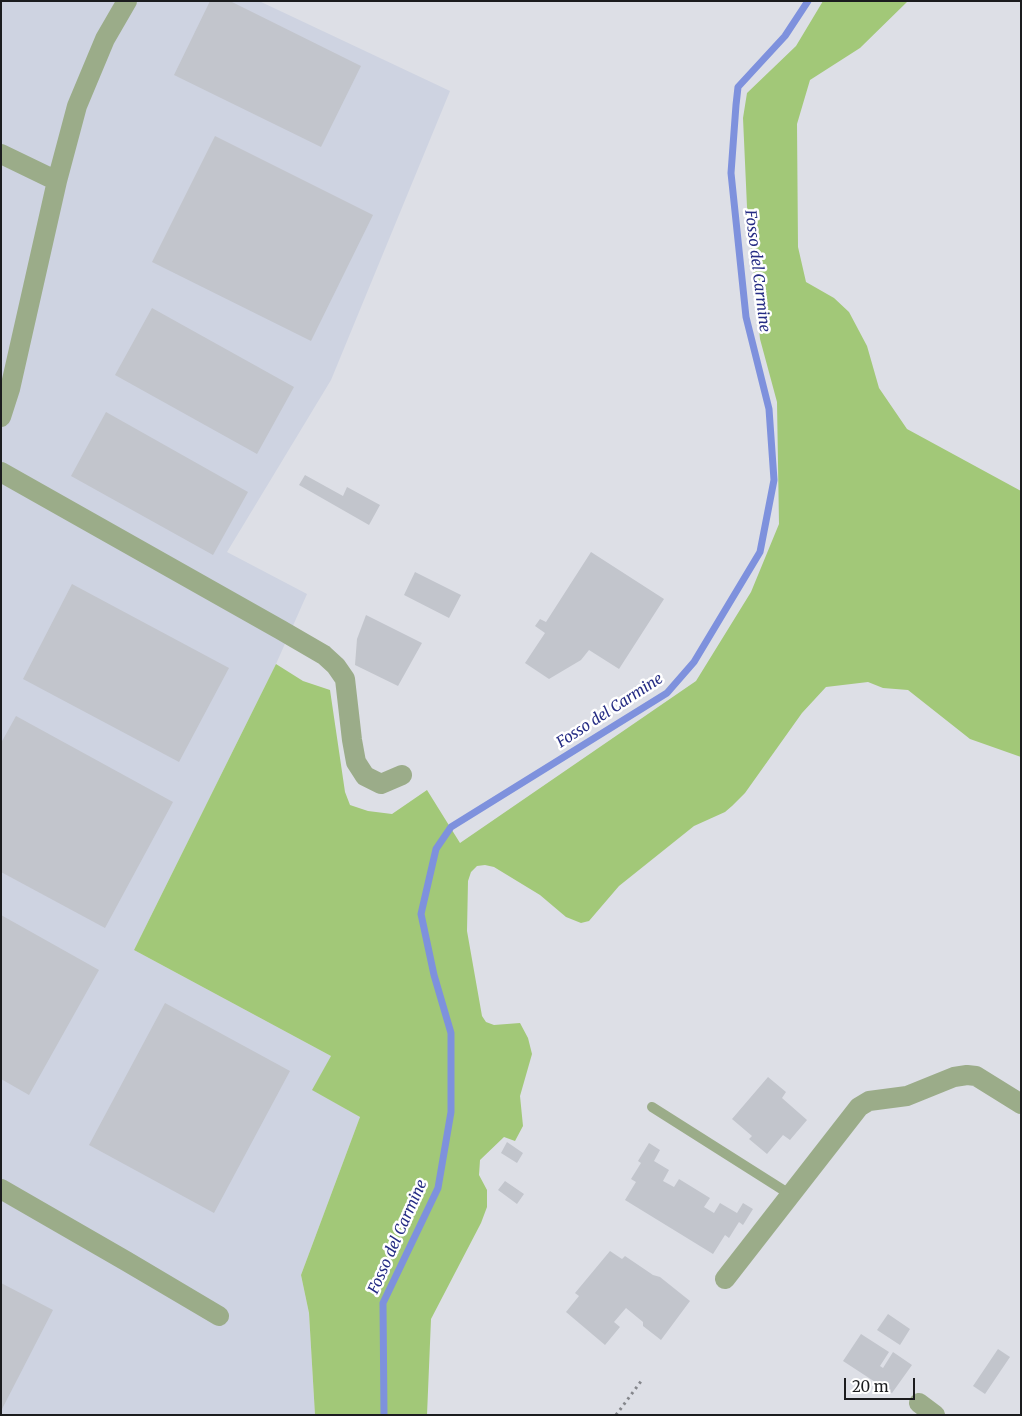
<!DOCTYPE html>
<html>
<head>
<meta charset="utf-8">
<style>
  body { margin:0 }
  #map { position:relative; width:1022px; height:1416px; overflow:hidden; background:#dddfe6; font-family:Merriweather,serif }
  canvas { display:block }
  .frame { position:absolute; inset:0; border:2px solid #1b1c1e; pointer-events:none }
  .scale { position:absolute; left:844px; top:1378px; width:71px; height:22px; box-sizing:border-box; border:2px solid #1b1c1e; border-top:0; padding-left:6px; font-size:15px; line-height:18px; white-space:nowrap; color:#1b1c1e; -webkit-text-stroke:4px #fff; paint-order:stroke }
</style>
</head>
<body>
<div id="map">
<canvas width="1022" height="1416"></canvas>
<div class="frame"></div>
<div class="scale">20 m</div>
</div>
<script>
const context = document.querySelector('canvas').getContext('2d');
context.lineJoin = 'round';
function fillPath(path, color) { context.fillStyle = color; context.fill(path, 'evenodd'); }
const shape = rows => new Path2D(rows.map(r => 'M' + r).join(''));
function trace(path, color, width, dash) { context.strokeStyle = color; context.lineWidth = width; context.lineCap = dash ? 'butt' : 'round'; context.setLineDash(dash || []); context.stroke(path); }
function write(font, color, halo, rows, align = 'center') {
  context.font = font + ' Merriweather,serif'; context.lineWidth = 5; context.setLineDash([]); context.textBaseline = 'middle'; context.strokeStyle = halo; context.fillStyle = color; for (const [text, x, y, turn = 0] of rows) {
    context.save(); context.translate(x, y); context.rotate((+turn || 0) * Math.PI / 180); context.textAlign = isNaN(turn) ? turn : align; if (halo) context.strokeText(text, 0, 0); context.fillText(text, 0, 0); context.restore();
  }
}
const built = shape([
  [1,1,259,1,450,91,331,380,227,552,307,594,276,664,134,950,331,1056,313,1090,360,1117,301,1275,309,1313,315,1415,1,1415]
]);
const green = shape([
  [823,1,908,1,860,48,810,80,797,124,798,247,806,282,834,298,849,312,867,346,879,388,907,429,1021,491,1021,757,970,739,908,690,883,688,868,682,826,687,802,713,745,793,732,806,725,812,694,826,619,886,589,921,581,923,566,917,540,895,494,867,485,865,477,866,471,872,468,881,467,931,482,1016,486,1022,494,1025,520,1023,528,1038,532,1054,520,1096,523,1126,515,1141,504,1137,480,1160,479,1175,487,1190,487,1207,481,1223,431,1319,427,1415,315,1415,309,1313,301,1275,360,1117,312,1090,331,1056,134,950,276,664,303,681,330,690,345,792,350,805,368,811,392,814,427,790,460,843,696,681,751,592,779,524,777,402,760,339,747,207,743,118,747,93,796,46]
]);
const stream = shape([
  [384,1415,383,1303,438,1188,451,1112,451,1033,434,975,421,914,436,849,451,827,667,693,694,662,760,552,774,480,769,409,746,317,731,173,736,105,738,87,785,36,808,1]
]);
const building = shape([
  [210,1,230,1,361,66,321,147,174,75],
  [215,136,373,215,311,341,152,262],
  [152,308,294,387,257,454,115,375],
  [106,412,248,492,213,555,71,476],
  [305,475,343,496,347,487,380,505,369,525,299,485],
  [591,552,664,599,619,669,589,650,581,660,549,679,525,663,545,633,535,626,540,619,546,622],
  [415,572,461,595,449,618,404,595],
  [72,584,229,668,179,762,23,679],
  [366,615,422,643,398,686,355,665,357,639],
  [16,716,173,802,105,928,1,872,1,743],
  [1,915,99,970,29,1095,1,1079],
  [165,1003,290,1071,214,1213,89,1145],
  [768,1077,786,1092,782,1098,807,1120,790,1140,783,1135,767,1154,749,1139,752,1136,732,1119],
  [507,1142,523,1153,517,1163,501,1153],
  [649,1143,660,1150,654,1161,669,1170,663,1181,674,1187,679,1179,710,1198,704,1207,714,1213,720,1203,737,1213,743,1203,753,1209,743,1225,739,1222,729,1238,725,1235,713,1254,625,1200,636,1182,631,1179,641,1163,638,1161],
  [505,1181,524,1194,517,1204,498,1190],
  [610,1251,622,1259,625,1256,653,1275,660,1277,690,1301,661,1340,643,1326,643,1322,626,1308,614,1322,620,1327,605,1345,566,1312,579,1296,575,1293],
  [1,1283,53,1310,1,1411],
  [888,1314,910,1329,900,1345,877,1330],
  [861,1334,889,1352,880,1366,883,1368,893,1352,912,1365,892,1393,843,1361],
  [998,1349,1010,1357,985,1394,973,1386]
]);
const path = shape([
  [616,1415,642,1380]
]);
const service = shape([
  [652,1107,791,1195]
]);
const minor = shape([
  [1,154,57,181,10,389,1,417],
  [57,181,77,106,105,39,127,1],
  [1,472,281,630,324,655,336,666,345,679,352,740,356,762,365,776,381,784,402,775],
  [1,1189,126,1261,219,1316],
  [725,1279,859,1107,869,1101,907,1096,954,1077,967,1075,976,1076,1021,1104],
  [919,1403,935,1415]
]);
const waterNames = [
  ["Fosso del Carmine",757,271,83],
  ["Fosso del Carmine",610,711,-33],
  ["Fosso del Carmine",398,1237,-66]
];
fillPath(built, '#ced3e1');
fillPath(green, '#a2c878');
trace(stream, '#7e91dd', 7);
fillPath(building, '#c2c5cc');
trace(path, '#85878c', 3, [2.5, 4]);
trace(service, '#9bac89', 10);
trace(minor, '#9bac89', 20);
write('italic 15px', '#252c84', '#fff', waterNames);
</script>
</body>
</html>
